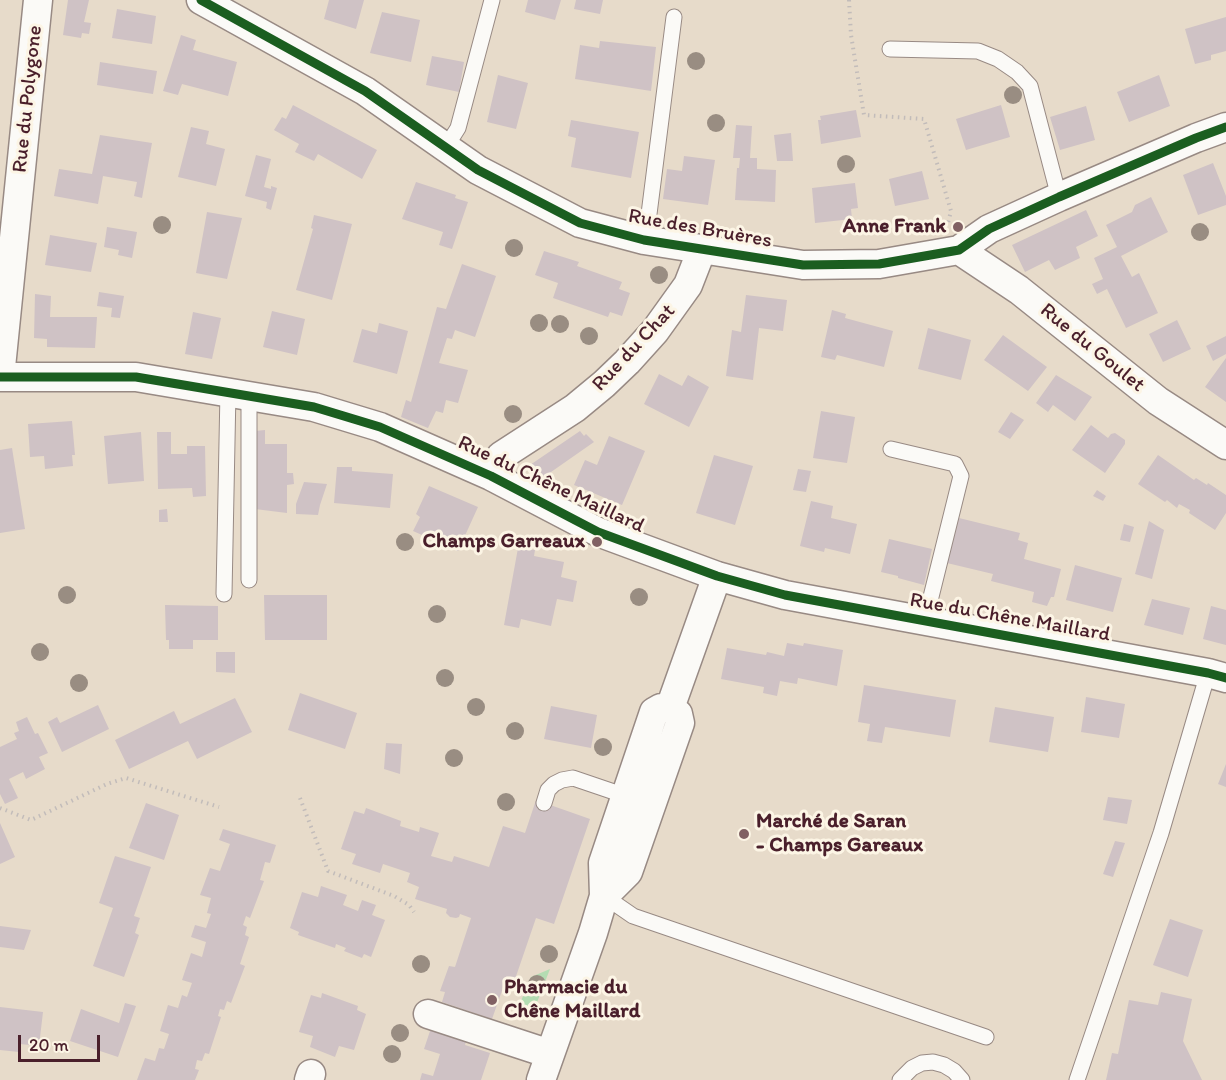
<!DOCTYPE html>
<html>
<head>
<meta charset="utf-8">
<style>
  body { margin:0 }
  #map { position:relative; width:1226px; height:1080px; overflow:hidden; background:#e7dbca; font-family:Itim,sans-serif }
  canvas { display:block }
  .scale { position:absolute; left:18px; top:1035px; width:82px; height:27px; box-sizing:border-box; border:3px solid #4a1f2b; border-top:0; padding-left:8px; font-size:18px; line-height:21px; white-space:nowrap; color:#4a1f2b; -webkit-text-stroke:4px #fcf5e5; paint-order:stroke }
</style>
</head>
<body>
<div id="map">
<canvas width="1226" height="1080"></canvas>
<div class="scale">20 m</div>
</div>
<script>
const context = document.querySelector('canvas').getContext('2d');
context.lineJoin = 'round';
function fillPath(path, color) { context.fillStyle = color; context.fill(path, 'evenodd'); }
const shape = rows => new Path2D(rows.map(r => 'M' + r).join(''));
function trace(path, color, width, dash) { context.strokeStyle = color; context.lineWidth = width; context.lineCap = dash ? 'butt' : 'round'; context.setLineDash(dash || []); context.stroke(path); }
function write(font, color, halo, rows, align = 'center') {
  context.font = font + ' Itim,sans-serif'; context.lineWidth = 6; context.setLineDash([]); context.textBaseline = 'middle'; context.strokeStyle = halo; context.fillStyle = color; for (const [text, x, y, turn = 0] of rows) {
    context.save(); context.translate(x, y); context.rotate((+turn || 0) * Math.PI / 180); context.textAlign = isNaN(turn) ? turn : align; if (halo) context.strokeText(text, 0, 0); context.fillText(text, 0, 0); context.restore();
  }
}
const green = shape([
  [550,969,536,1005,518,1008,531,977]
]);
const building = shape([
  [68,0,89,0,84,22,91,23,89,34,82,33,81,38,63,35],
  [329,0,364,0,356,29,324,19],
  [528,0,561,0,555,20,525,12],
  [576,0,603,0,600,14,574,9],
  [117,9,156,16,152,44,112,38],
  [382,12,420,20,411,62,370,53],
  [1226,17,1226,51,1211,55,1211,60,1195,64,1185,29],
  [181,35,196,40,193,50,237,62,228,96,182,84,178,95,163,91],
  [600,41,656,47,651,91,575,79,580,45,599,48],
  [432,56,464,62,459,92,426,85],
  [100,62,157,71,153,94,97,85],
  [498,75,528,83,516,129,487,122],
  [1159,75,1170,106,1129,122,1117,92],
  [293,105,377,150,362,179,318,154,314,161,295,152,299,144,274,130,282,117,286,119],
  [1001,105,1010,137,966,150,956,119],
  [1086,106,1095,140,1060,150,1050,117],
  [856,110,861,137,821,144,818,120,821,120,820,116],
  [571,120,639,132,631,178,571,167,576,138,568,136],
  [736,125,752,126,750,158,757,158,757,169,776,170,775,202,735,200,737,168,739,168,740,158,733,158],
  [191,127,209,131,206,144,225,149,216,186,178,177],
  [791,133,793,161,777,161,774,135],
  [100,135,152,143,142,198,134,196,137,182,103,176,98,204,54,196,59,169,92,174],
  [256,155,271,159,264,187,271,189,271,186,277,188,271,210,266,208,267,202,245,196],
  [684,156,715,160,708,205,663,199,667,169,682,171],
  [1213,163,1226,196,1226,205,1198,215,1183,175],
  [922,171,929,199,895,206,889,179],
  [416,182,456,195,455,198,468,202,452,249,439,245,443,232,402,219],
  [855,183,858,208,851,209,852,219,815,223,812,188],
  [1151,197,1168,232,1121,256,1132,277,1139,273,1158,313,1126,328,1107,289,1097,294,1092,284,1103,279,1094,258,1117,247,1106,225,1132,212,1135,205],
  [1086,210,1098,236,1076,247,1080,258,1055,270,1049,260,1025,272,1012,245],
  [207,212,242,218,227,279,196,273],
  [314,215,352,224,332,300,296,290,313,229,311,228],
  [107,227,137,232,132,258,118,255,119,250,104,247],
  [50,235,97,243,91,272,45,265],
  [544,251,579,262,577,266,622,282,619,289,630,293,622,316,610,312,608,317,553,298,558,283,535,275],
  [462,264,496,276,475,337,455,330,452,339,447,338,439,363,468,370,458,403,446,400,443,413,436,411,428,428,401,417,406,400,411,402,437,307,446,309],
  [99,292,124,296,120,318,111,317,112,308,97,306],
  [35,294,51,296,50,317,97,317,95,348,47,347,47,339,34,338],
  [746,295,787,300,783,331,759,328,753,380,726,376,732,330,741,332],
  [832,310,846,314,845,318,893,331,884,367,837,355,835,360,821,357],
  [272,311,305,319,297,355,263,347],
  [193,312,221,318,212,359,185,354],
  [1177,320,1191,349,1163,362,1149,334],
  [379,323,408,331,397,374,353,362,362,329,377,333],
  [928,328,971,340,961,380,918,369],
  [1003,335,1047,367,1028,391,984,360],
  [1226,336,1226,354,1213,361,1206,346],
  [1226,358,1226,402,1205,387],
  [659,374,682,386,688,375,709,387,689,427,644,404],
  [1056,375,1092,397,1075,421,1053,405,1048,412,1036,403],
  [821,411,855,417,847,463,813,458],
  [1011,412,1024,420,1010,439,998,432],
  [72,421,75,455,72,455,73,466,45,469,44,456,30,457,28,424],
  [1091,425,1108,438,1111,434,1115,433,1125,440,1125,444,1105,473,1072,450],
  [265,430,265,444,287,444,287,473,293,473,294,484,287,485,287,513,255,509,255,431],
  [580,431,584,436,586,434,594,442,541,479,530,465],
  [141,432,144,481,108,484,104,436],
  [157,432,171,432,171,454,187,454,187,446,205,446,206,496,193,497,192,488,158,489],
  [609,436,645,451,622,505,574,485,585,460,597,465],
  [12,448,25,529,0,533,0,450],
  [714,455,753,466,735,525,696,513],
  [1158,455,1194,480,1196,478,1207,485,1208,483,1226,495,1226,513,1215,530,1189,513,1190,510,1179,504,1177,508,1167,500,1165,502,1138,484],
  [337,467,352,467,352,471,393,474,390,508,334,503],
  [798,469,811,471,806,492,793,490],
  [304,482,327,484,320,505,318,515,296,514,296,504],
  [429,486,478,507,458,551,413,531,420,517,416,514],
  [1097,490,1106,496,1103,501,1093,496],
  [811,501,833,506,831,518,857,524,850,554,825,548,824,552,800,546],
  [167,509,168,522,159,522,159,510],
  [959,518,1020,533,1018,540,1028,543,1024,559,1061,569,1054,597,1051,597,1047,606,1032,602,1034,592,991,581,993,574,947,563],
  [1149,521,1164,530,1152,579,1135,574],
  [1124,524,1134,527,1130,542,1120,540],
  [889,539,932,549,924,585,898,578,898,576,881,572],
  [518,548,535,550,534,556,564,562,561,577,577,581,573,602,557,599,551,626,521,619,519,628,504,625],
  [1075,565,1122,578,1113,612,1066,600],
  [264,595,327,595,327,640,265,640],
  [1152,599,1190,608,1183,635,1144,625],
  [165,605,218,606,218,640,193,640,193,649,169,649,169,640,166,640],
  [1211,606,1226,610,1226,645,1203,639],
  [787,643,803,646,804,643,843,650,837,686,798,678,797,684,780,681,777,696,763,693,764,687,721,679,727,648,766,655,767,652,784,656],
  [216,652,235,652,235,673,216,672],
  [864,685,956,700,950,737,885,727,882,743,867,741,870,724,858,722],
  [300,693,357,713,345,749,288,730],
  [1086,697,1125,704,1119,738,1081,732],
  [235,698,252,732,197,759,188,741,129,769,115,740,174,711,180,724],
  [98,705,109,729,62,752,48,722,57,717,60,723],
  [551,706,597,715,591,748,544,739],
  [995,707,1054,717,1048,752,989,742],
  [27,717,35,734,38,733,48,753,39,757,45,769,26,779,23,772,9,779,18,798,5,804,0,794,0,747,17,739,14,733,19,731,16,722],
  [386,743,402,744,400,774,384,769],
  [1226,764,1226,787,1218,784],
  [1108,797,1132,800,1127,824,1103,820],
  [536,800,590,819,554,924,536,918,512,988,504,985,492,1019,442,1002,445,992,440,991,449,966,455,967,471,918,460,914,459,917,456,918,450,917,446,913,447,909,415,899,419,887,407,882,410,873,383,864,380,873,352,864,356,854,341,849,354,811,364,814,366,808,401,821,400,826,419,832,420,827,439,833,431,856,452,862,454,856,489,867,503,826,525,833],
  [146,803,179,815,164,860,129,848],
  [0,823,15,857,0,864],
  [223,829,276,845,270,863,265,862,260,880,264,881,250,918,246,916,243,925,247,927,245,935,249,937,240,964,245,966,231,1003,227,1001,224,1010,220,1009,218,1016,221,1017,209,1054,205,1053,202,1061,197,1060,195,1069,199,1070,195,1080,137,1080,145,1058,155,1061,159,1048,164,1049,169,1034,160,1031,168,1005,178,1008,182,995,187,997,192,983,182,980,191,953,202,957,206,942,191,937,195,925,206,928,211,914,207,913,211,898,200,895,210,868,220,871,230,844,219,840],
  [1115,841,1125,843,1113,877,1103,874],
  [115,856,151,867,134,916,140,918,135,933,139,935,124,977,93,966,113,908,99,903],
  [321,886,347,895,343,905,358,911,362,900,376,905,372,915,385,920,371,957,364,954,362,958,344,951,346,948,336,944,335,948,298,935,299,932,290,928,302,892,318,897],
  [1170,919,1203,930,1188,977,1153,965],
  [0,926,31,930,24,950,0,947],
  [1161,992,1192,999,1183,1041,1202,1080,1106,1080,1112,1053,1118,1054,1129,1000,1158,1005],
  [322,993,358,1006,357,1010,366,1014,354,1050,339,1046,335,1057,310,1047,313,1036,299,1032,311,995,321,998],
  [125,1003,136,1006,118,1057,70,1041,81,1009,119,1023],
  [0,1007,43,1012,39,1046,20,1044,19,1052,0,1050],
  [432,1025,467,1037,465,1045,490,1053,481,1080,420,1080,422,1073,433,1076,440,1054,424,1049]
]);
const path = shape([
  [849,0,851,35,864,115,924,119,951,211,948,223],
  [300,798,328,871,394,896,409,905,414,912],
  [0,808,31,820,107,784,126,778,219,807]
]);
const lane = shape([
  [890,49,978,51,998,59,1017,72,1030,86,1059,197],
  [446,147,458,128,492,0],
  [644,240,649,214,674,17],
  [891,449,955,464,961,476,925,621],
  [249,580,249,395],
  [224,594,228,391],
  [544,803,548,790,554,784,562,780,573,778,626,796],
  [604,896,633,916,986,1037],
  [900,1080,912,1068,922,1063,933,1062,944,1065,954,1071,962,1080],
  [1077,1080,1161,833,1208,673]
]);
const street = shape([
  [201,0,365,91,478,170,580,223,644,240,803,265,879,264,959,250,989,229,1059,197,1196,138,1226,127],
  [959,250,1019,290,1158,401,1226,445],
  [0,377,136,377,314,407,380,427,491,476,598,532,717,576,785,595,1208,673,1226,678],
  [0,377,38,0],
  [491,476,501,456,575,408,604,384,627,362,655,331,688,285,702,249],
  [670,708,717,576],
  [428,1014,550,1054],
  [309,1080,311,1074],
  [541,1080,593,933,604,896,603,863,654,712,661,708,670,708,678,714,680,723,628,872,604,896]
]);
const cycleway = shape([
  [201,0,365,91,478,170,580,223,644,240,803,265,879,264,959,250,989,229,1059,197,1196,138,1226,127],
  [0,377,136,377,314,407,380,427,491,476,598,532,717,576,785,595,1208,673,1226,678]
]);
const trees = [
  [696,61],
  [1013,95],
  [716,123],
  [846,164],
  [162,225],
  [1200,232],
  [514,248],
  [659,275],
  [539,323],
  [560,324],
  [589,336],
  [513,414],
  [405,542],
  [67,595],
  [639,597],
  [437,614],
  [40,652],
  [445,678],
  [79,683],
  [476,707],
  [515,731],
  [603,747],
  [454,758],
  [506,802],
  [549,954],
  [421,964],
  [537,984],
  [400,1033],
  [392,1054]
];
const markers = [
  [958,227,6,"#816163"],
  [597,542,6,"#816163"],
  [744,834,6,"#816163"],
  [492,1000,6,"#816163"]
];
const streetNames = [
  ["Rue du Polygone",28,99,-84],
  ["Rue des Bruères",700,229,10],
  ["Rue du Chat",634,348,-47],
  ["Rue du Goulet",1092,348,39],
  ["Rue du Chêne Maillard",551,485,25],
  ["Rue du Chêne Maillard",1010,618,10]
];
const poiNames = [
  ["Anne Frank",946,227],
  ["Champs Garreaux",585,542],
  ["Marché de Saran",756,822,"left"],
  ["- Champs Gareaux",756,846,"left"],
  ["Pharmacie du",504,988,"left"],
  ["Chêne Maillard",504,1012,"left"]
];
fillPath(green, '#b4dcb2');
fillPath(building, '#cfc2c5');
trace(lane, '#988a84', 17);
trace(street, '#988a84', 31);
trace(path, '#c2bcba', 4, [1.5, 4.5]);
trace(lane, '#fbfaf7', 15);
trace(street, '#fbfaf7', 28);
trace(cycleway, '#1b5e20', 9);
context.fillStyle = '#998d82';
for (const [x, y] of trees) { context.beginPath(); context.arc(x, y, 9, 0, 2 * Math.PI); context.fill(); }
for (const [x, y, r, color] of markers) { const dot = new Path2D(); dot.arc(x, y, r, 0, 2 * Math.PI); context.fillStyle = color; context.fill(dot); trace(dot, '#fcf5e5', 2); }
write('21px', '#4a1f2b', '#fcf5e5', streetNames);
write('bold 21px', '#4a1f2b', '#fcf5e5', poiNames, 'right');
</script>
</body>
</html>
